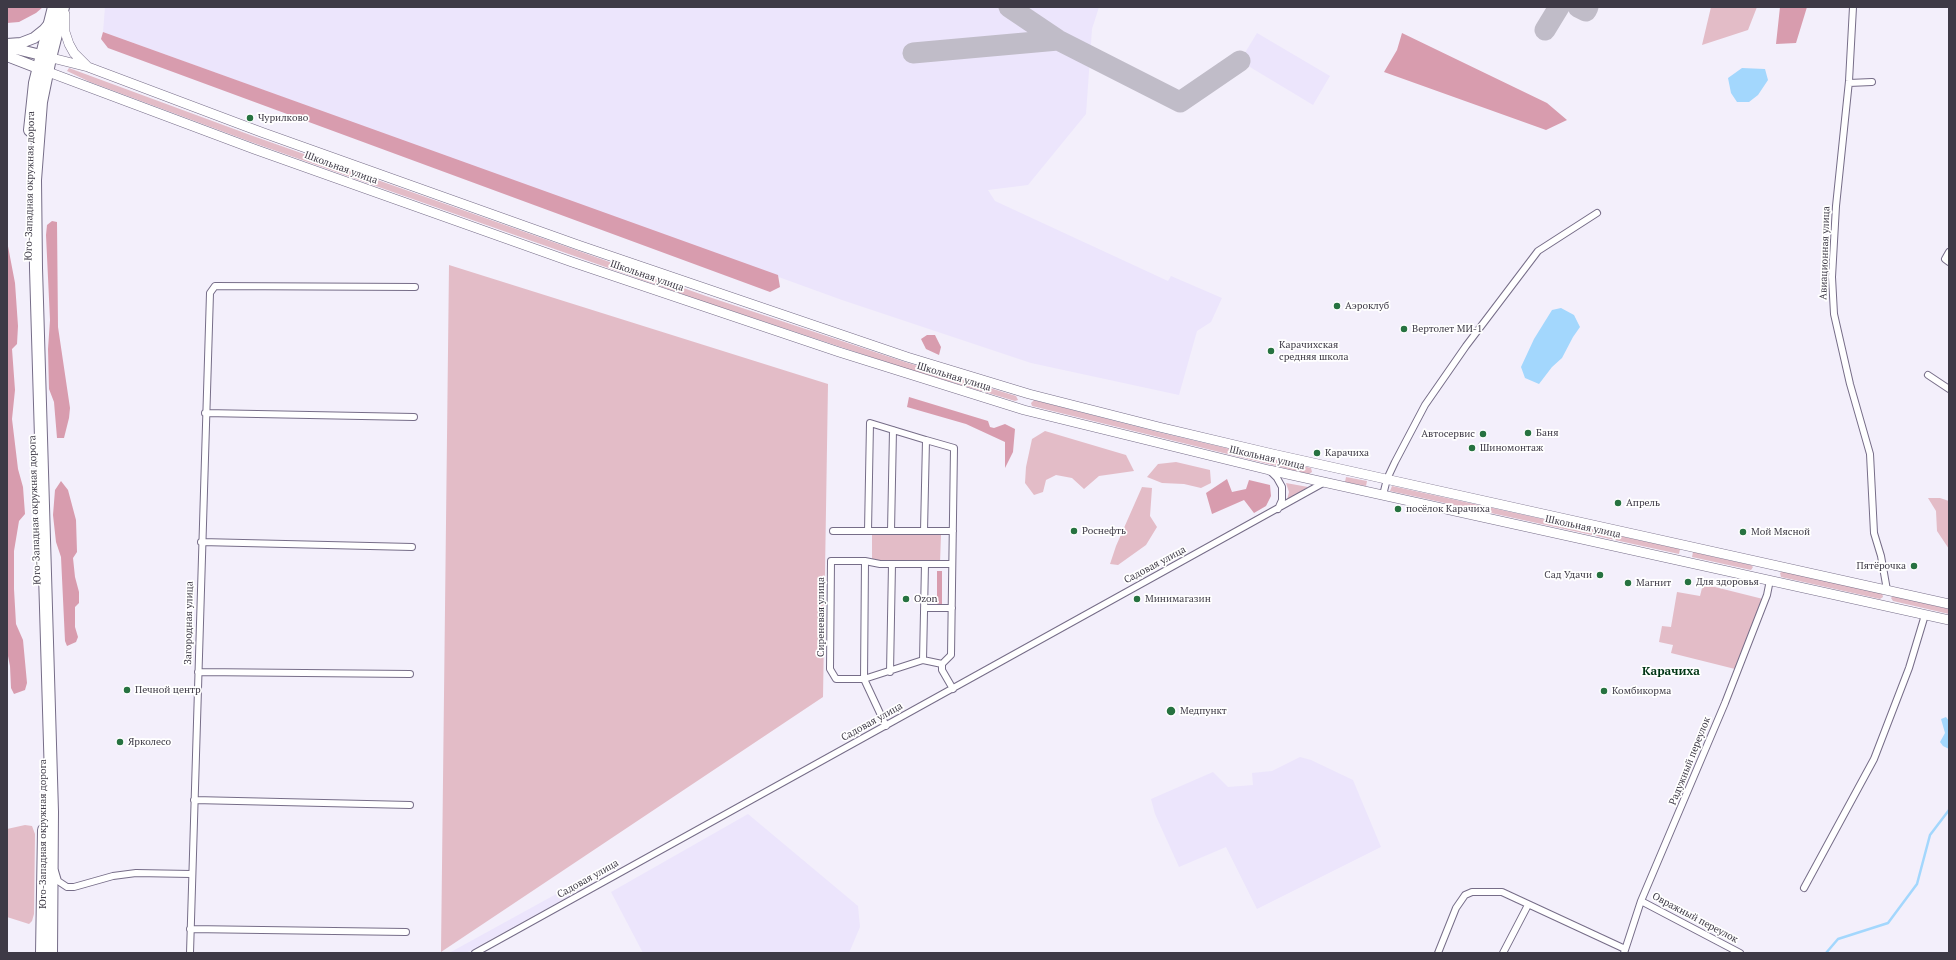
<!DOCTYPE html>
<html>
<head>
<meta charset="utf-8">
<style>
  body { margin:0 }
  #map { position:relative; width:1956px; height:960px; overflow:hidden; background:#f3effb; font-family:"PT Serif",serif }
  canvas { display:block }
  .frame { position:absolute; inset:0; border:8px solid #3e3a46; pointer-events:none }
</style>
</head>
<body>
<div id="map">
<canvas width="1956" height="960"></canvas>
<div class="frame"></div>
</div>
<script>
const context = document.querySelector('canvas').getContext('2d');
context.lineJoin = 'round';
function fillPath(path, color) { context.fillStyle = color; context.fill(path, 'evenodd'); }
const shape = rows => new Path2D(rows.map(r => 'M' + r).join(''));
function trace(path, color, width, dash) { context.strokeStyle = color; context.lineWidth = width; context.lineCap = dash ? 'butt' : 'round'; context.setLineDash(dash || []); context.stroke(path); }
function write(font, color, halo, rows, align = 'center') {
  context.font = font + ' "PT Serif",serif'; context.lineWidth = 3.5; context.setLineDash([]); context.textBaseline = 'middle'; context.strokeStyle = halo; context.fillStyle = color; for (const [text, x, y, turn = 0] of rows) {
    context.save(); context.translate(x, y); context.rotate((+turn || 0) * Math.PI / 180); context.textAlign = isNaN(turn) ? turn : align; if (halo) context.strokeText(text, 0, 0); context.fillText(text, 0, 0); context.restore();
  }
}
const built = shape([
  [105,7,1099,7,1092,29,1086,114,1028,185,988,190,995,201,1168,281,1171,276,1222,298,1211,322,1197,331,1179,395,1031,363,842,300,103,32],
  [1257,33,1330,76,1313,105,1240,61],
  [1300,757,1311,760,1353,780,1381,847,1257,909,1226,847,1179,867,1155,814,1151,799,1213,772,1228,787,1253,785,1252,773,1272,771],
  [748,814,858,906,860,927,849,953,643,953,611,892],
  [569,887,573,894,466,953,449,953]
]);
const green = shape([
  [1711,7,1757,7,1748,30,1702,45],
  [69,68,253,136,706,296,905,362,1016,396,1018,400,1015,401,904,368,702,301,251,142,90,82,67,71],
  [449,265,828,384,823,697,441,952],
  [1034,400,1158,432,1311,468,1312,472,1309,474,1032,406,1031,403],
  [1045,431,1126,455,1134,471,1099,476,1084,489,1072,478,1056,475,1046,480,1043,492,1034,495,1025,483,1026,467,1032,439],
  [1176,462,1210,470,1211,483,1201,488,1184,484,1162,483,1147,477,1158,464],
  [1346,477,1367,481,1366,486,1345,482],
  [1286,483,1308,487,1287,500,1289,492],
  [1392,486,1680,549,1679,554,1390,491],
  [1142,487,1152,488,1150,516,1157,527,1146,545,1118,565,1110,564,1116,546],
  [1928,498,1940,498,1949,501,1949,549,1937,531,1936,511],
  [872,533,941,535,940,564,922,564,921,560,872,560],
  [1693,552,1751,565,1753,567,1751,570,1692,557],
  [1783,571,1882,593,1883,597,1880,599,1781,577,1780,573],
  [1703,584,1763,599,1735,669,1671,653,1673,645,1659,642,1662,626,1671,627,1677,592,1700,596],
  [1893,596,1949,609,1949,614,1893,601,1891,598],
  [25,825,32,826,35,834,34,914,32,921,29,924,7,917,7,829]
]);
const forest = shape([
  [7,7,43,7,36,13,19,22,7,23],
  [1780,7,1807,7,1796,43,1776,44],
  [103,32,778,275,780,287,770,292,108,48,101,39],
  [1402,33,1547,103,1567,120,1546,130,1384,72,1397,50],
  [52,221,57,222,58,327,70,408,69,418,64,438,57,438,54,402,49,389,48,349,50,320,46,235,47,225],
  [7,241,15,283,18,326,17,344,12,349,15,390,12,419,18,469,23,487,25,514,19,521,14,551,14,589,16,624,23,640,27,683,25,690,14,694,11,688,10,666,7,651],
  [927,335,935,335,941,347,939,355,926,349,921,339],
  [909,397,988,421,990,427,994,428,1005,424,1015,429,1013,452,1005,468,1005,442,966,424,907,407],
  [1227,479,1232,492,1246,489,1249,480,1270,485,1271,496,1266,506,1254,513,1244,500,1212,514,1206,493],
  [61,481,68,490,76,520,77,552,73,558,75,577,79,592,79,603,75,607,75,627,78,637,76,642,67,646,65,641,61,557,56,542,53,515,55,490],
  [937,571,942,571,942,604,937,604]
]);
const water = shape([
  [1742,68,1765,69,1768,80,1758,95,1749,102,1737,102,1731,93,1728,78],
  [1561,308,1574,315,1580,327,1573,337,1562,358,1552,367,1539,384,1525,378,1521,367,1534,339,1552,310],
  [1946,717,1949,721,1949,749,1943,746,1940,742,1945,733,1941,719]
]);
const stream = shape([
  [1826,953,1838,939,1888,923,1917,884,1930,835,1949,810]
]);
const taxiway = shape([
  [1009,7,1058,40,1180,102,1240,61],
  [1578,7,1586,11,1588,7],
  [1545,30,1559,7],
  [913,53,1058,40]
]);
const street = shape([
  [1853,7,1849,81,1836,206,1832,277,1834,314,1850,384,1870,454,1874,533,1881,556,1887,590],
  [1849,83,1872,82],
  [1949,252,1945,259,1949,262],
  [1928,375,1949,389],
  [205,413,414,417],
  [926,440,954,448,951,655,942,664,942,670,953,689],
  [1269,470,1277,478,1282,487,1282,500,1278,509],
  [1383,495,1387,479,1395,462,1425,405,1466,346,1538,251,1597,213],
  [833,531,953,531],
  [868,531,870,423,926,440,924,531],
  [891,531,893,430],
  [201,542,412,547],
  [831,561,865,561,880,564,925,564,923,660,864,679,836,679,830,669,831,561],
  [865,561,864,679,886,726],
  [925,564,952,564],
  [924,608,952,608],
  [923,660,942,664],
  [198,672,410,674],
  [890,672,892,564],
  [194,800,410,805],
  [55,871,58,881,67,887,74,887,113,876,136,873,191,874],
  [1804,888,1874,759,1909,668,1925,615],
  [1641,901,1740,953],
  [190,929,406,932],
  [190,953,210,293,215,286,415,287],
  [475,953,1325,482],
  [1438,953,1456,908,1465,895,1472,892,1502,892,1625,949],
  [1503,953,1528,905],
  [1624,953,1641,901,1725,703,1767,595,1770,580]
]);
const secondary = shape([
  [65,14,65,32,69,44,74,53,88,67],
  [44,56,88,67,261,132,578,245,907,357,1029,394,1159,427,1273,454,1949,604],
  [43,70,254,149,572,262,839,352,1024,410,1269,470,1949,620]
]);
const primary = shape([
  [7,44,21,43,34,38,44,30,49,24],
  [8,47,41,55],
  [7,56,38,68]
]);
const highway = shape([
  [30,130,35,83,54,7],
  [42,953,44,830],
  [51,953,52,812,36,268,35,180,41,102,50,58,63,7]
]);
const markers = [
  [250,118,4,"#267240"],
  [1337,306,4,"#267240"],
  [1404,329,4,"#267240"],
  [1271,351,4,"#267240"],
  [1528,433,4,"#267240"],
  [1483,434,4,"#267240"],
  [1472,448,4,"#267240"],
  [1317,453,4,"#267240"],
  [1618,503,4,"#267240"],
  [1398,509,4,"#267240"],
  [1074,531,4,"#267240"],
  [1743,532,4,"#267240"],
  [1914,566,4,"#267240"],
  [1600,575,4,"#267240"],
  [1688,582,4,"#267240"],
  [1628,583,4,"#267240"],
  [906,599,4,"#267240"],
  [1137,599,4,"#267240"],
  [127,690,4,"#267240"],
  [1604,691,4,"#267240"],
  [1171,711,5,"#267240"],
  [120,742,4,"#267240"]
];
const poiNames = [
  ["Чурилково",258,118],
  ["Аэроклуб",1345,306],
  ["Вертолет МИ-1",1412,329],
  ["Карачихская",1279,345],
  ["средняя школа",1279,357],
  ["Баня",1536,433],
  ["Автосервис",1475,434,"right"],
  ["Шиномонтаж",1480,448],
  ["Карачиха",1325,453],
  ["Апрель",1626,503],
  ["посёлок Карачиха",1406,509],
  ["Роснефть",1082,531],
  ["Мой Мясной",1751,532],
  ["Пятёрочка",1906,566,"right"],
  ["Сад Удачи",1592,575,"right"],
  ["Для здоровья",1696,582],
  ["Магнит",1636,583],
  ["Ozon",914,599],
  ["Минимагазин",1145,599],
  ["Печной центр",135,690],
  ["Комбикорма",1612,691],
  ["Медпункт",1180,711],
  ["Ярколесо",128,742]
];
const streetNames = [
  ["Школьная улица",341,168,20],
  ["Юго-Западная окружная дорога",30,186,-89],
  ["Авиационная улица",1825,253,-88],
  ["Школьная улица",647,276,19],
  ["Школьная улица",954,377,17],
  ["Школьная улица",1267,458,13],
  ["Юго-Западная окружная дорога",35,510,-92],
  ["Школьная улица",1583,527,12],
  ["Садовая улица",1155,565,-28],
  ["Сиреневая улица",821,617,-90],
  ["Загородная улица",189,623,-89],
  ["Садовая улица",872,722,-29],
  ["Радужный переулок",1690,761,-68],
  ["Юго-Западная окружная дорога",43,834,-90],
  ["Садовая улица",588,879,-29],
  ["Овражный переулок",1695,918,28]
];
const quarterNames = [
  ["Карачиха",1671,672]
];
fillPath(built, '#ece5fc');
fillPath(green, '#e3bcc7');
fillPath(forest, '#d89cae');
fillPath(water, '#a3d7fd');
trace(stream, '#a3d7fd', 2.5);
trace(taxiway, '#c0bcc8', 21);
trace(street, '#766d88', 8);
trace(secondary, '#766d88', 10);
trace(primary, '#766d88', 12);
trace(highway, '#766d88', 14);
trace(street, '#fff', 6);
trace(secondary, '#fff', 9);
trace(primary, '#fff', 10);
trace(highway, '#fff', 12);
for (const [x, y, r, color] of markers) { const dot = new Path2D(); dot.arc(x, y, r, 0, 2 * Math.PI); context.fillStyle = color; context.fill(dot); trace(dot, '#fff', 1.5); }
write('10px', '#3e3a46', '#fff', poiNames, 'left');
write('10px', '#3e3a46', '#fff', streetNames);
write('bold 12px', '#003615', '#fff', quarterNames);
</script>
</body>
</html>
